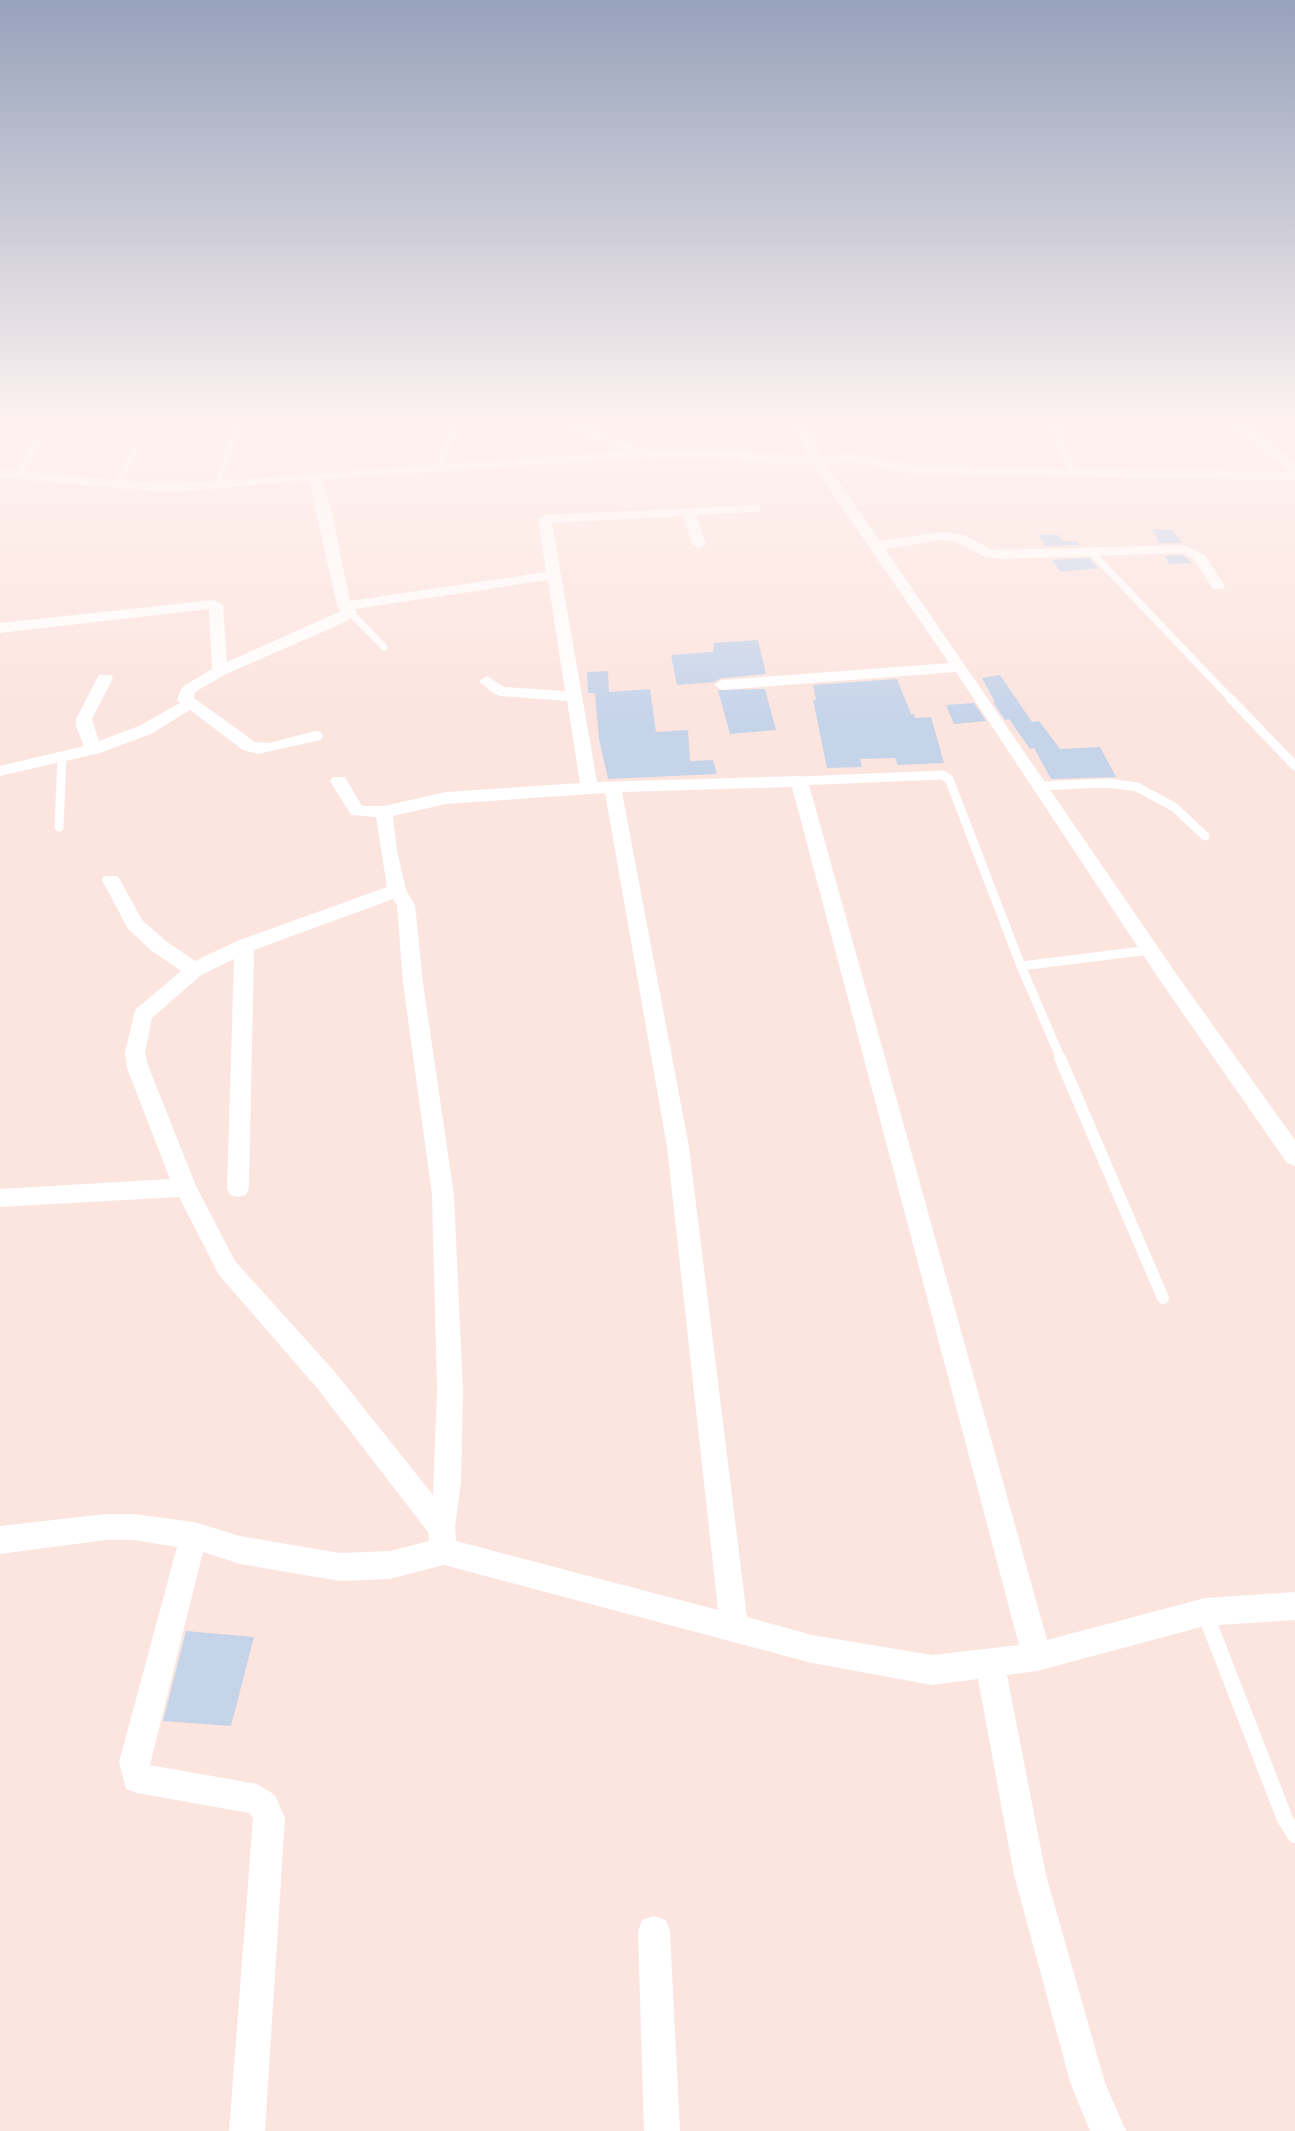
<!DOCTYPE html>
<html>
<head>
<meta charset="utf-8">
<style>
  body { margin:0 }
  canvas { display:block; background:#fce4df }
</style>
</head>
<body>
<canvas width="1295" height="2131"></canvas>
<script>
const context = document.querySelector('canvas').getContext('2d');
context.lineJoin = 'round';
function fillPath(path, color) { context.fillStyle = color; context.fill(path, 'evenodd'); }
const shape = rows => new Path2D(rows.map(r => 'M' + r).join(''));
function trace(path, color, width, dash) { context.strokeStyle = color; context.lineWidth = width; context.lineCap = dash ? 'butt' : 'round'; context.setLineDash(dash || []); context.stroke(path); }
const building = shape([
  [1152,529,1173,530,1182,543,1159,543],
  [1039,535,1058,535,1062,541,1076,541,1080,545,1045,546],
  [1182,555,1193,563,1169,564,1165,556],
  [1089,558,1098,568,1061,572,1052,560],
  [758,640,766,674,722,678,714,682,677,685,671,655,713,652,714,643],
  [608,671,609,692,650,689,656,732,688,730,690,761,713,760,717,774,608,779,599,739,595,693,588,693,587,672],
  [1000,675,1032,722,1039,721,1060,749,1100,747,1116,777,1051,779,1034,748,1030,749,1009,719,1005,720,993,702,995,702,982,678],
  [897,679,911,714,914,714,915,718,931,717,944,763,898,765,895,758,860,759,862,767,827,768,813,700,816,700,813,685],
  [765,689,776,730,730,734,718,690],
  [974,703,986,721,954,724,946,705],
  [186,1631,254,1637,231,1726,163,1721]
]);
const serviceFar3 = shape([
  [1055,429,1073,474],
  [440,467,455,422],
  [18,475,40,438],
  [117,484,135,449],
  [218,484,239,422],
  [1091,552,1232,700],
  [350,612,384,647]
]);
const serviceFar2 = shape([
  [1230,698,1295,766],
  [799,781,942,775,949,779,1021,966,1061,1059],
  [1039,786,1108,783,1137,787,1174,807,1205,836],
  [59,827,62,758],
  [1021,966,1150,950]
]);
const serviceFar1 = shape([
  [1060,1058,1163,1298]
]);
const service = shape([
  [1205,1613,1285,1819,1295,1835]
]);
const minor = shape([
  [554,422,572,422,648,451,715,450,808,456,792,422,804,422,820,456,854,454,917,466,1291,472,1227,422,1241,422,1295,463,1295,480,917,474,854,462,825,463,880,541,942,532,965,535,993,550,1184,545,1205,555,1225,586,1223,589,1213,589,1193,558,1182,553,1002,559,985,557,957,542,942,540,885,549,1175,972,1295,1140,1295,1166,1287,1163,1161,982,956,672,722,690,714,685,722,680,949,663,812,464,791,465,715,458,620,459,322,479,331,509,350,601,546,572,538,519,545,515,760,505,760,511,755,512,696,515,706,544,699,548,692,544,683,516,552,523,597,782,799,776,808,781,1047,1640,1205,1598,1295,1592,1295,1620,1205,1626,1037,1671,1007,1675,1046,1875,1105,2083,1126,2131,1090,2131,1071,2085,1014,1875,978,1679,932,1685,812,1663,444,1565,390,1579,340,1581,240,1564,203,1552,150,1765,257,1784,275,1795,285,1818,265,2131,229,2131,253,1818,249,1813,137,1793,126,1789,119,1762,177,1547,134,1540,106,1540,0,1554,0,1526,106,1514,134,1514,194,1522,240,1536,340,1553,390,1551,429,1541,428,1532,317,1388,219,1275,179,1197,0,1207,0,1189,170,1179,127,1068,125,1053,135,1010,181,971,152,951,128,929,102,880,104,876,118,876,142,920,166,941,195,961,237,941,387,887,376,817,351,815,330,781,333,777,345,777,362,806,384,806,446,792,580,783,567,701,500,696,494,694,479,681,487,676,504,687,565,691,548,580,355,609,357,612,355,615,343,623,226,674,195,692,194,698,255,742,270,743,315,731,321,732,323,736,321,740,258,754,243,750,190,710,151,734,100,753,0,776,0,766,84,746,76,726,76,719,99,675,111,675,113,678,92,719,99,741,139,726,180,703,177,699,182,687,212,669,209,609,0,633,0,623,214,600,223,605,227,662,341,611,337,606,309,480,186,491,151,491,0,477,0,469,151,483,186,483,630,451,554,422],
  [792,787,1019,1645,932,1655,812,1635,747,1617,689,1147,622,792,792,787],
  [605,793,667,1147,718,1610,456,1541,455,1527,461,1482,463,1391,454,1195,423,983,415,905,406,890,397,850,393,816,446,804,605,793],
  [393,899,397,905,403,983,432,1195,437,1391,433,1495,335,1372,235,1261,196,1186,149,1068,145,1053,152,1018,201,975,234,959,227,1188,230,1195,238,1197,246,1195,249,1188,254,950,393,899],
  [654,1916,666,1920,670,1932,680,2131,644,2131,638,1932,642,1920,654,1916]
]);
fillPath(building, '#c6d4ea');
trace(serviceFar3, '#fff', 7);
trace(serviceFar2, '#fff', 9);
trace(serviceFar1, '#fff', 12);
trace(service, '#fff', 16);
fillPath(minor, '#fff');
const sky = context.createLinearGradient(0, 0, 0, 720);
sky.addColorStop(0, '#96a1bb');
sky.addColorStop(0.59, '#fef3f1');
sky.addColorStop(1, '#fef3f100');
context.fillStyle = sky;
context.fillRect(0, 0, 1295, 720);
</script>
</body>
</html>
